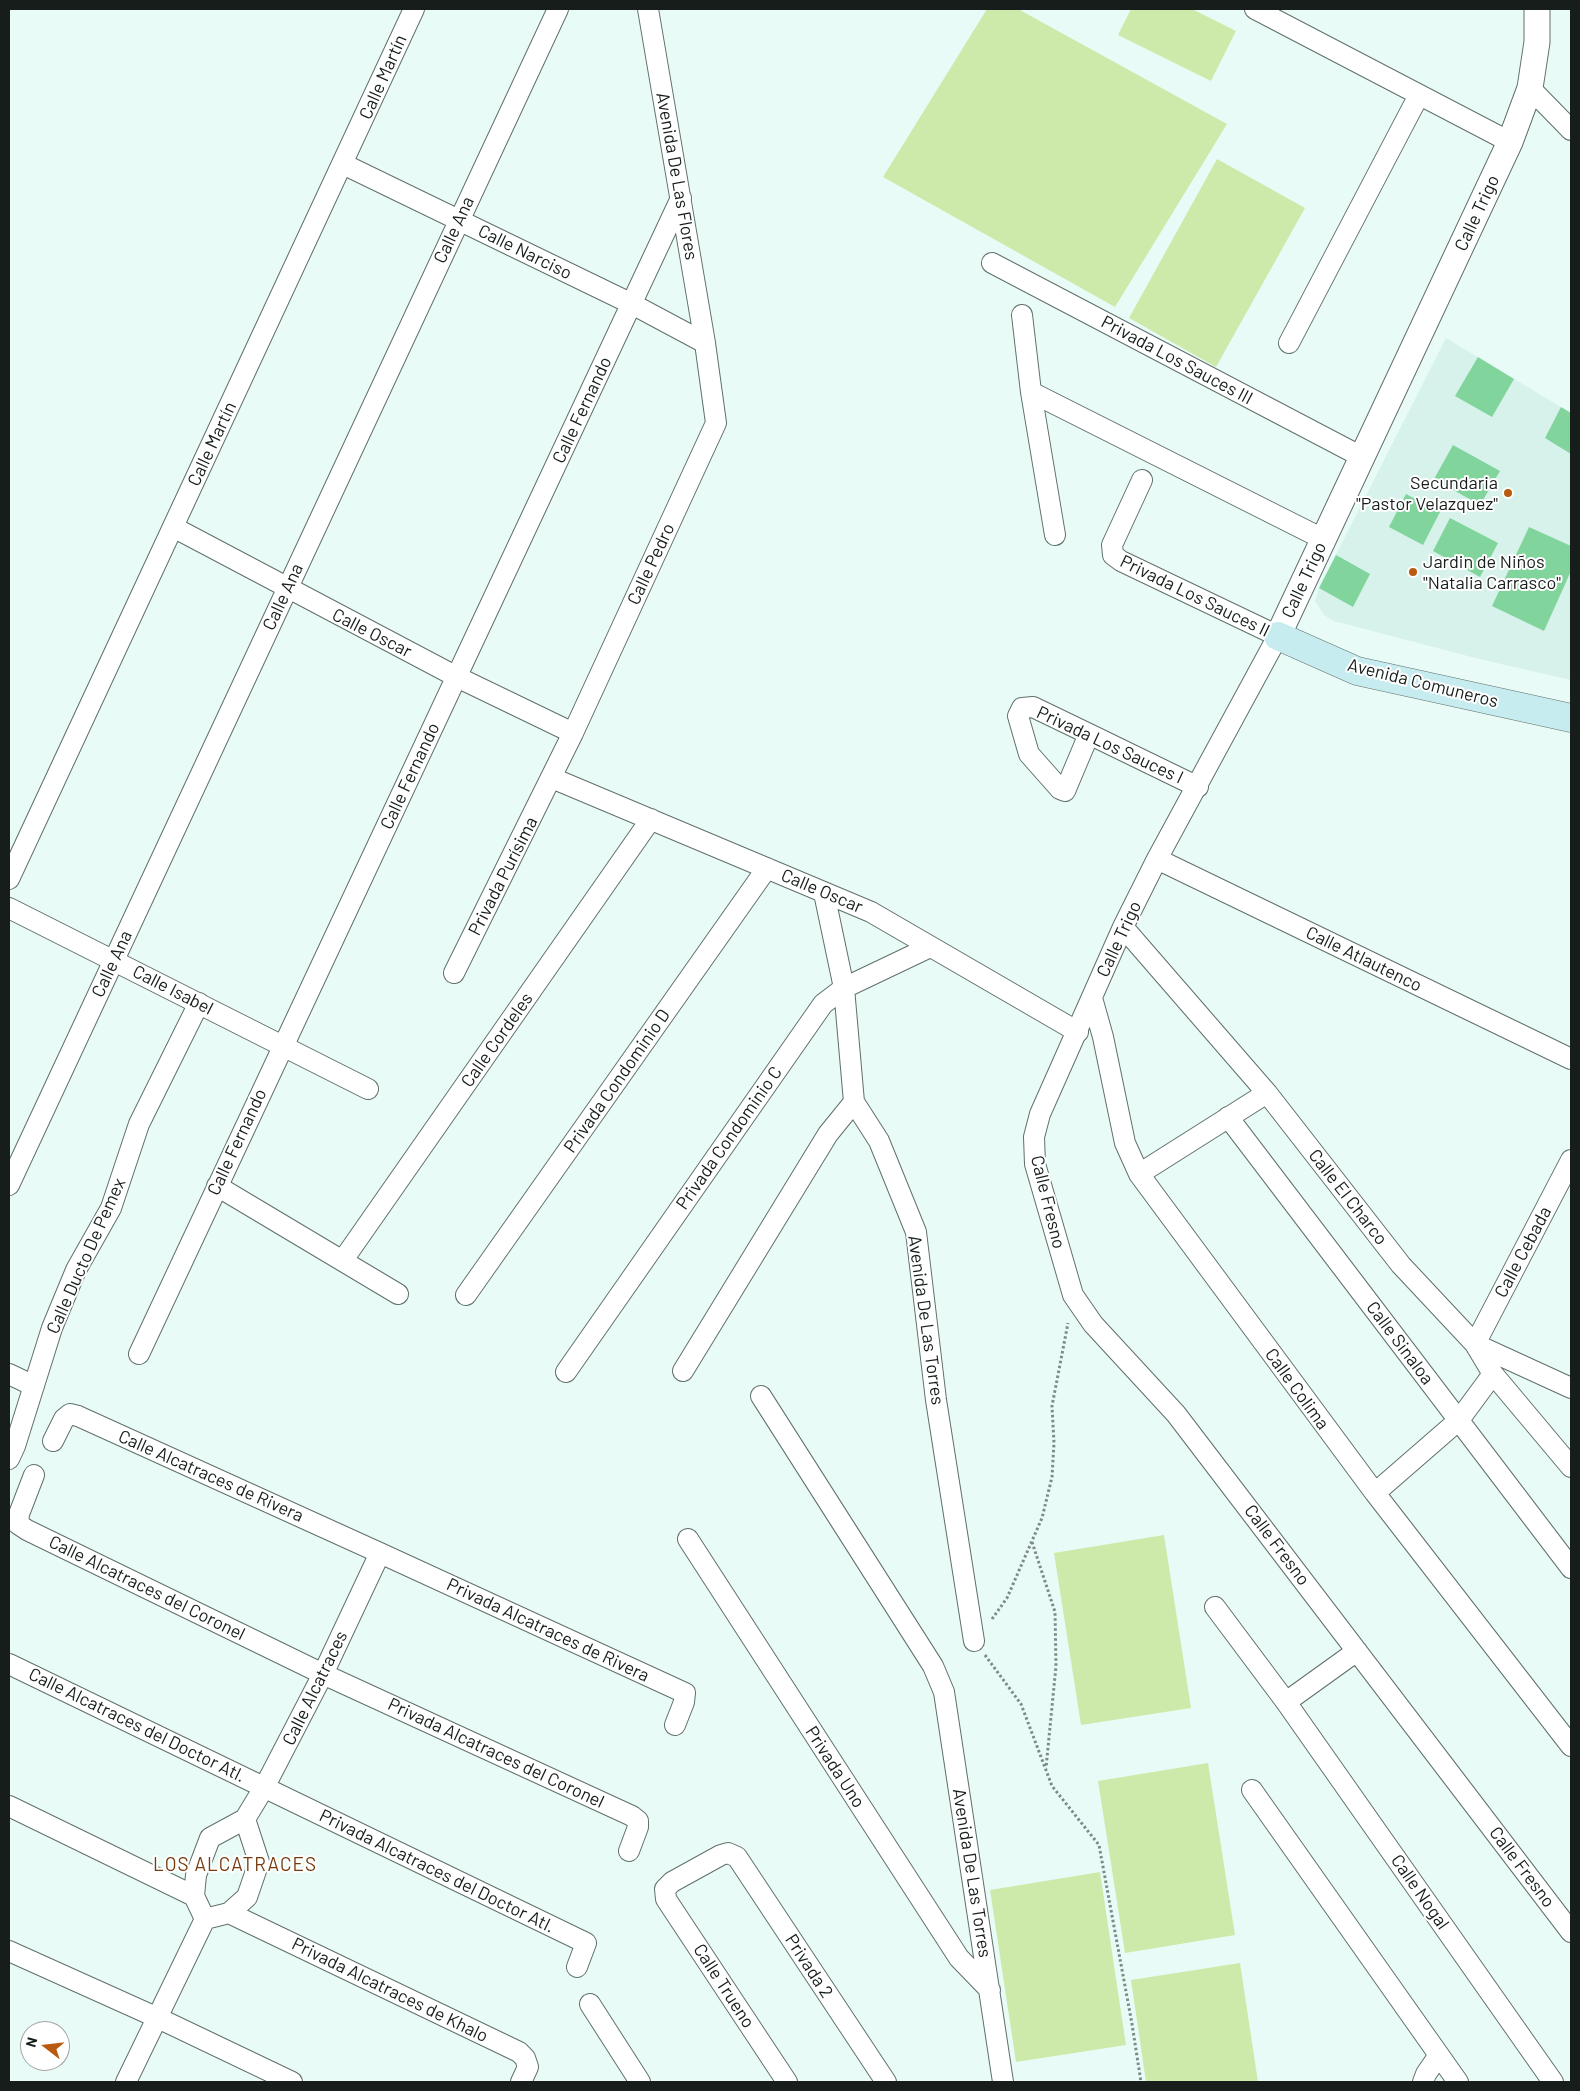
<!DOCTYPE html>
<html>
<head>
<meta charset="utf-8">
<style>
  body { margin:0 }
  #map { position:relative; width:1580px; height:2091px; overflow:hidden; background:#e9fbf7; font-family:Barlow,sans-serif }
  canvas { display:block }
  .frame { position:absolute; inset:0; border:10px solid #161d1b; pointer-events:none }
  .north { position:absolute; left:20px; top:2021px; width:50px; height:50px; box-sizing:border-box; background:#fff; border:1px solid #a2a5a4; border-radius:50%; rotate:286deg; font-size:14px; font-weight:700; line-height:20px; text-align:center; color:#161d1b }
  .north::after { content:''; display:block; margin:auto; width:18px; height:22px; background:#b95a0f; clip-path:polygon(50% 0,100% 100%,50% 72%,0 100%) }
</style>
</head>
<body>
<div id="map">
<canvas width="1580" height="2091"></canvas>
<div class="frame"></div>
<div class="north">N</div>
</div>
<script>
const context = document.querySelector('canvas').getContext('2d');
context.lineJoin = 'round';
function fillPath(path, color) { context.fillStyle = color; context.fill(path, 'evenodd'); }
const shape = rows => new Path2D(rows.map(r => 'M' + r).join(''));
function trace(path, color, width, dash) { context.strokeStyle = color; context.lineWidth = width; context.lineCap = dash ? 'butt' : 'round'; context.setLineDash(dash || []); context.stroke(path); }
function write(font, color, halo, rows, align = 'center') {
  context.font = font + ' Barlow,sans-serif'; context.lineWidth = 4; context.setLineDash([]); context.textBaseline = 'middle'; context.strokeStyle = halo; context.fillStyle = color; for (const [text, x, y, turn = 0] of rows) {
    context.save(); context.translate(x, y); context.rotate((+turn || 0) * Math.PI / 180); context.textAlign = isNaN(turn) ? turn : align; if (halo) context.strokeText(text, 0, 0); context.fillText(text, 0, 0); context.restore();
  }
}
const built = shape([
  [1446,338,1571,413,1571,680,1483,660,1334,621,1324,615,1315,601,1319,588]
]);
const green = shape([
  [987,9,1018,9,1227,124,1115,307,883,177],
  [1131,9,1192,9,1236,31,1211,81,1118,35],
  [1217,159,1305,208,1216,367,1129,318],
  [1164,1535,1191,1708,1081,1725,1054,1553],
  [1208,1763,1235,1935,1125,1953,1098,1781],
  [1100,1872,1126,2045,1016,2062,990,1890],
  [1240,1963,1258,2082,1146,2082,1131,1980]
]);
const building = shape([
  [1478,357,1514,379,1492,417,1455,396],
  [1561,407,1571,413,1571,454,1545,438],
  [1453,445,1500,471,1480,505,1434,479],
  [1406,494,1440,512,1423,545,1389,527],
  [1450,518,1498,543,1480,577,1433,551],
  [1529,527,1571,546,1571,571,1544,631,1492,606],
  [1336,555,1370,574,1353,607,1319,588]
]);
const path = shape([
  [1032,1542,1055,1612,1056,1666,1046,1768],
  [992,1619,1007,1598,1042,1518,1052,1477,1054,1443,1052,1406,1068,1323],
  [985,1655,1021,1704,1052,1786,1099,1845,1132,2024,1141,2082]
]);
const minor = shape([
  [1255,9,1510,142],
  [1530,88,1571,130],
  [343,164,632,304,705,343],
  [992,263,1362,457],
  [1022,315,1031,392,1055,535],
  [1289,343,1419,95],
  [1031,392,1323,539],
  [1142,480,1112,545,1113,555,1121,561,1278,636,1157,859,1123,927,1040,1114,1034,1137,1035,1164,1073,1295,1093,1324,1176,1414,1571,1932],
  [173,527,457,677,573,733],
  [1089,734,1065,791,1060,789,1029,754,1018,716,1022,708,1033,707,1089,734,1198,787],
  [552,778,871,912,1078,1032],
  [1157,859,1571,1059],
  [9,879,414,9],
  [824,893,844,988,854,1102,879,1141,916,1232,936,1400,974,1641],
  [9,908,368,1089],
  [1123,927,1267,1093,1401,1265,1475,1344,1493,1374,1571,1467],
  [454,973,573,733,716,423,705,343,648,9],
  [1092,998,1103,1037,1125,1143,1139,1174,1375,1493,1571,1746],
  [1228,1117,1571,1568],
  [1571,1160,1475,1344,1571,1388],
  [1139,1174,1267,1093],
  [9,1185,558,9],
  [217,1186,398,1294],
  [343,1260,651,819],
  [466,1295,767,868],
  [139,1354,681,198],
  [683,1371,828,1134,854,1102],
  [566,1372,823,1004,844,988,930,947],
  [9,1374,34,1386],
  [761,1396,933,1666,944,1692,1003,2082],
  [53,1441,64,1419,70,1414,78,1416,380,1553,685,1693,684,1702,675,1725],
  [9,1459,15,1446,52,1328,76,1270,111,1208,139,1124,199,1003],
  [34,1475,19,1514,18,1524,27,1530,323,1674,632,1816,638,1821,638,1827,629,1851],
  [1375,1493,1459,1420,1493,1374],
  [688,1539,959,1958,990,1990],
  [1215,1607,1286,1702,1553,2082],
  [9,1664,586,1943,577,1967],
  [1286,1702,1357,1651],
  [1252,1790,1458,2082],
  [9,1806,194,1896],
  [229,1913,519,2052,525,2058,528,2067,521,2082],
  [205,1919,194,1896,196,1875,210,1838,245,1819,265,1786,323,1674,380,1553],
  [9,1951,158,2018,292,2082],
  [590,2004,640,2082],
  [126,2082,205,1919,229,1913,247,1897,259,1862,245,1819],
  [787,2082,666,1899,665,1889,672,1882,721,1855,728,1853,737,1857,886,2082],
  [1423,2082,1426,2074,1439,2055]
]);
const tertiary = shape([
  [1278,636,1510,142,1530,88,1537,42,1537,9]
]);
const secondary = shape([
  [1278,636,1357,671,1571,718]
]);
const markers = [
  [1508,493,5,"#b95a0f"],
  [1413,572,5,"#b95a0f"]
];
const streetNames = [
  ["Calle Martín",383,77,-66],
  ["Avenida De Las Flores",677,176,80],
  ["Calle Trigo",1477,213,-65],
  ["Calle Ana",454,230,-65],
  ["Calle Narciso",525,252,26],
  ["Privada Los Sauces III",1177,360,28],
  ["Calle Fernando",582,410,-65],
  ["Calle Martín",212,444,-65],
  ["Calle Pedro",651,564,-65],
  ["Calle Trigo",1304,580,-65],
  ["Privada Los Sauces II",1195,596,26],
  ["Calle Ana",283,597,-65],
  ["Calle Oscar",372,633,27],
  ["Avenida Comuneros",1423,683,14],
  ["Privada Los Sauces I",1110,745,25],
  ["Calle Fernando",410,776,-65],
  ["Privada Purísima",503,876,-63],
  ["Calle Oscar",822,891,23],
  ["Calle Trigo",1119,939,-65],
  ["Calle Atlautenco",1364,959,26],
  ["Calle Ana",112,964,-65],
  ["Calle Isabel",173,990,27],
  ["Calle Cordeles",497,1040,-55],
  ["Privada Condominio D",617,1081,-55],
  ["Privada Condominio C",729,1138,-55],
  ["Calle Fernando",237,1142,-65],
  ["Calle El Charco",1348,1197,52],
  ["Calle Fresno",1048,1202,76],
  ["Calle Cebada",1523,1252,-62],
  ["Calle Ducto De Pemex",86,1256,-66],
  ["Avenida De Las Torres",926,1320,82],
  ["Calle Sinaloa",1400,1343,53],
  ["Calle Colima",1297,1389,54],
  ["Calle Alcatraces de Rivera",211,1476,24],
  ["Calle Fresno",1277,1545,53],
  ["Calle Alcatraces del Coronel",147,1588,26],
  ["Privada Alcatraces de Rivera",548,1630,25],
  ["Calle Alcatraces",315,1688,-64],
  ["Calle Alcatraces del Doctor Atl.",137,1725,26],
  ["Privada Alcatraces del Coronel",496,1753,25],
  ["Privada Uno",835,1767,57],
  ["Calle Fresno",1522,1867,53],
  ["Privada Alcatraces del Doctor Atl.",437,1871,26],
  ["Avenida De Las Torres",972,1873,81],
  ["Calle Nogal",1420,1892,55],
  ["Privada 2",809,1966,57],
  ["Calle Trueno",724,1986,57],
  ["Privada Alcatraces de Khalo",390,1990,26]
];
const poiNames = [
  ["Secundaria",1498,483],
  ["\"Pastor Velazquez\"",1498,504],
  ["Jardin de Niños",1423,562,"left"],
  ["\"Natalia Carrasco\"",1423,583,"left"]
];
const neighbourhoodNames = [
  ["LOS ALCATRACES",235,1865]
];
fillPath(built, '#d6f2eb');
fillPath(green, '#cdeaaa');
fillPath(building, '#82d49d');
trace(minor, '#60706c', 22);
trace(tertiary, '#60706c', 27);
trace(secondary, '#60706c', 29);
trace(path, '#7e8a87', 3, [2.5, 2.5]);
trace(minor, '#fff', 20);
trace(tertiary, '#fff', 25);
trace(secondary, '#c6ecef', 28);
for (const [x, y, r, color] of markers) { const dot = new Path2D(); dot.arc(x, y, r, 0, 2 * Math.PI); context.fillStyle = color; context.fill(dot); trace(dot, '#fff', 2); }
write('18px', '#161d1b', '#fff', streetNames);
write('18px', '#161d1b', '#fff', poiNames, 'right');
context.letterSpacing = '1px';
write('19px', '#773b0f', '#fff', neighbourhoodNames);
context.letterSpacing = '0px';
</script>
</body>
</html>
